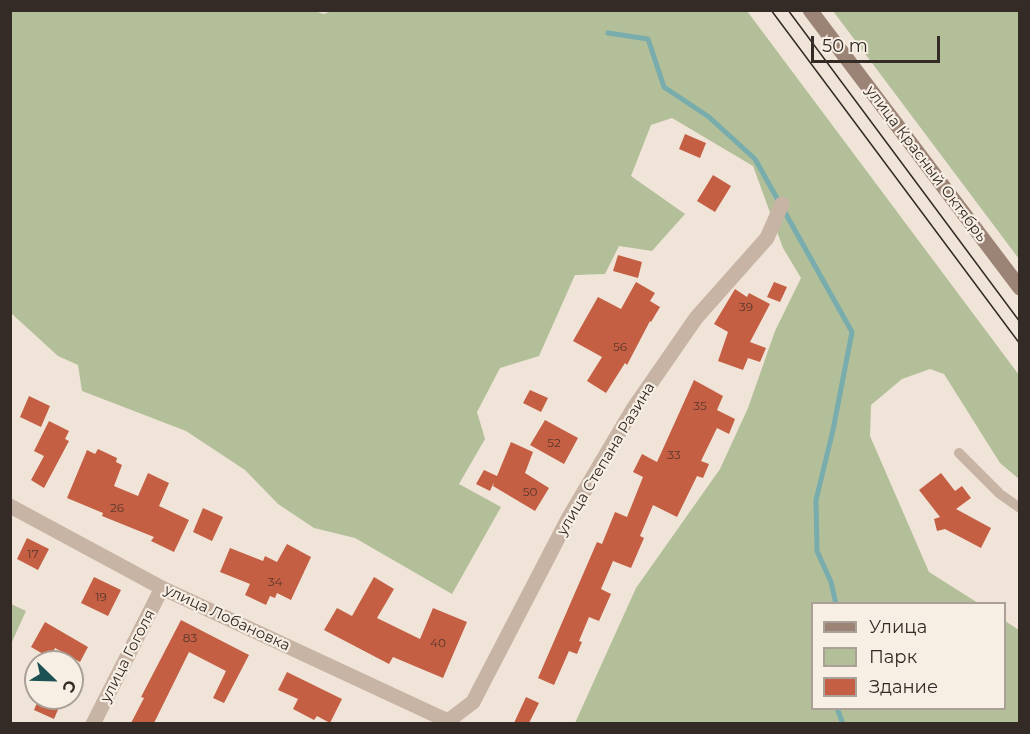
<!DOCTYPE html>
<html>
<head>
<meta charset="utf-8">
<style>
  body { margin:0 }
  #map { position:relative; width:1030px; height:734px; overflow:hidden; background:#f0e4d8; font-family:Montserrat,sans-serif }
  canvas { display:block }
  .frame { position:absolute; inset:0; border:12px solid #342a26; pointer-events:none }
  .legend { position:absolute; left:811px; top:602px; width:195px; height:108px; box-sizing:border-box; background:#f8efe4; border:2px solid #aaa098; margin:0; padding:8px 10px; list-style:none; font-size:18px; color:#342a26 }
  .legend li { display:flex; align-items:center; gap:12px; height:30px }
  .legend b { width:30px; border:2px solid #aaa098 }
  .north { position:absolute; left:24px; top:650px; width:60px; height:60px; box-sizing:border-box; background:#f8efe4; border:2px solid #aaa098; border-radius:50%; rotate:113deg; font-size:16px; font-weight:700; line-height:24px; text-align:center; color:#342a26 }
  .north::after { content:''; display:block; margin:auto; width:21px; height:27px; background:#1d5254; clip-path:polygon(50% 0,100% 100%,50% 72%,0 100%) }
  .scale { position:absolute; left:811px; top:36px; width:129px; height:27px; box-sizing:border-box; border:3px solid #342a26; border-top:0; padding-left:8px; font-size:18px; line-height:21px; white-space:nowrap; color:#342a26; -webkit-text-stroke:4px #f8efe4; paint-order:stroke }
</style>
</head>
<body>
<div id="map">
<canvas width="1030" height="734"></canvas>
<div class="frame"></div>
<ul class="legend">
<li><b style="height:8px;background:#9b8376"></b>Улица</li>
<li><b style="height:16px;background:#b3bf99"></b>Парк</li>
<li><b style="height:16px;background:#c45f43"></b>Здание</li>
</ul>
<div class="north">С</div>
<div class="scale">50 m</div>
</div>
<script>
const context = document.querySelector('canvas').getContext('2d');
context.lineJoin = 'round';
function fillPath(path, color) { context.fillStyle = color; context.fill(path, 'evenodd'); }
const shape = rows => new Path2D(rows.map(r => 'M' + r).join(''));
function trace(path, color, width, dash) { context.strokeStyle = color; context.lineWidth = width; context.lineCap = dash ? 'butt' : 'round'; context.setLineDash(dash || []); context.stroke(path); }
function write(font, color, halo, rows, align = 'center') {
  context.font = font + ' Montserrat,sans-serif'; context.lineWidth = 4.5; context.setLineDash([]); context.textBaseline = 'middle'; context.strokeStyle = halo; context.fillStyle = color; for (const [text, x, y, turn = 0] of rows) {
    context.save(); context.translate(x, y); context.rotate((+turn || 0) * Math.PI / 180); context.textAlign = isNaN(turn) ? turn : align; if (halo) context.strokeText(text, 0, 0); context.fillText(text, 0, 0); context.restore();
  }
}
const green = shape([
  [311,10,324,14,334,10,747,11,1019,375,1019,479,1000,463,944,374,930,369,902,379,871,405,870,436,929,572,978,603,812,604,812,708,1004,708,1005,621,1019,630,1019,723,575,723,636,588,720,469,748,408,775,331,801,278,783,248,753,166,672,118,651,125,631,176,685,214,652,251,619,246,605,274,575,275,539,356,500,368,477,412,485,439,459,484,501,507,452,594,355,538,314,528,278,504,245,470,186,431,82,391,78,365,58,356,11,313,11,11],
  [833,11,1019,11,1019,259],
  [11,604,26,611,11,644]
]);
const stream = shape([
  [608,33,648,39,664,87,709,117,755,159,852,332,833,430,816,500,817,551,831,582,836,604],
  [837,708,843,724]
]);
const building = shape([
  [685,134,706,143,700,158,679,149],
  [713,175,731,186,715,212,697,201],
  [618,255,642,262,638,278,613,271],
  [636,282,655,293,650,301,660,307,651,322,650,321,627,365,625,363,606,393,587,381,602,357,573,341,598,297,621,309],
  [774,282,787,287,780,302,767,297],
  [735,289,747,297,749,293,770,304,750,342,766,348,760,362,748,358,743,370,718,361,728,332,714,324],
  [694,380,723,396,717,410,735,419,729,434,717,428,701,461,709,464,703,478,697,476,677,517,653,505,640,536,644,538,631,568,613,561,601,589,611,594,599,621,589,617,579,641,582,642,577,654,569,651,554,685,538,678,597,542,602,544,615,512,627,517,643,477,633,472,642,454,657,462],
  [530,390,548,398,541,412,523,403],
  [29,396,50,406,41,427,20,417],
  [545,420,578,438,564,464,530,445],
  [49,421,69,431,65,439,69,441,44,488,31,480,44,456,34,451],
  [511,442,533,452,525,473,549,488,535,511,493,486,494,482,490,491,476,484,484,470,497,476],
  [98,449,117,458,116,462,122,465,114,486,138,496,148,473,169,483,159,506,189,520,174,552,151,541,154,537,102,516,103,513,67,498,87,450,95,454],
  [941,473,955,491,962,486,971,498,956,509,991,528,981,548,945,529,937,531,934,519,940,517,919,490],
  [203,508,223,517,212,541,193,532],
  [27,538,49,549,38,570,17,559],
  [287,544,311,557,291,600,277,593,275,598,270,596,266,605,245,595,250,584,220,572,230,548,263,561,265,556,277,562],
  [94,577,121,590,108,616,81,603],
  [374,577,394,589,377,618,420,639,433,608,467,622,443,678,393,657,389,664,324,630,337,608,352,616],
  [181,620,249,655,224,703,213,698,226,671,189,652,154,723,131,723,144,698,141,697],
  [45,622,88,647,80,662,55,648,50,658,31,647],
  [287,672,342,699,330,723,317,716,314,720,293,709,298,699,278,690],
  [526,697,539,703,529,723,514,723],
  [39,698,63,698,54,719,34,710]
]);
const service = shape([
  [959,453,1000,494,1020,508]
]);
const minor = shape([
  [10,506,162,588,448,721],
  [93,724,162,588],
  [449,724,448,721,473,702,569,517,633,409,696,318,767,238,782,204]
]);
const secondary = shape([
  [810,10,1020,288]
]);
const tram = shape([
  [771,10,1020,344],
  [788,10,1020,322]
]);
const numberNames = [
  ["39",746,307],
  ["56",620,347],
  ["35",700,406],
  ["52",554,443],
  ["33",674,455],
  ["50",530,492],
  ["26",117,508],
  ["17",33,554],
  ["34",275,582],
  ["19",101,597],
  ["83",190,638],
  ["40",438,643]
];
const streetNames = [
  ["улица Красный Октябрь",926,164,53],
  ["улица Степана Разина",606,459,-59],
  ["улица Лобановка",227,618,25],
  ["улица Гоголя",128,656,-63]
];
fillPath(green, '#b3bf99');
trace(stream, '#78acad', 5);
fillPath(building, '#c45f43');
trace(service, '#c8b4a5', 10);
trace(minor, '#c8b4a5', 15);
trace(secondary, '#9b8376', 15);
trace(tram, '#342a26', 1.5);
write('12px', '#58372d', null, numberNames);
write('15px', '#342a26', '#f8efe4', streetNames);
</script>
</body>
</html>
